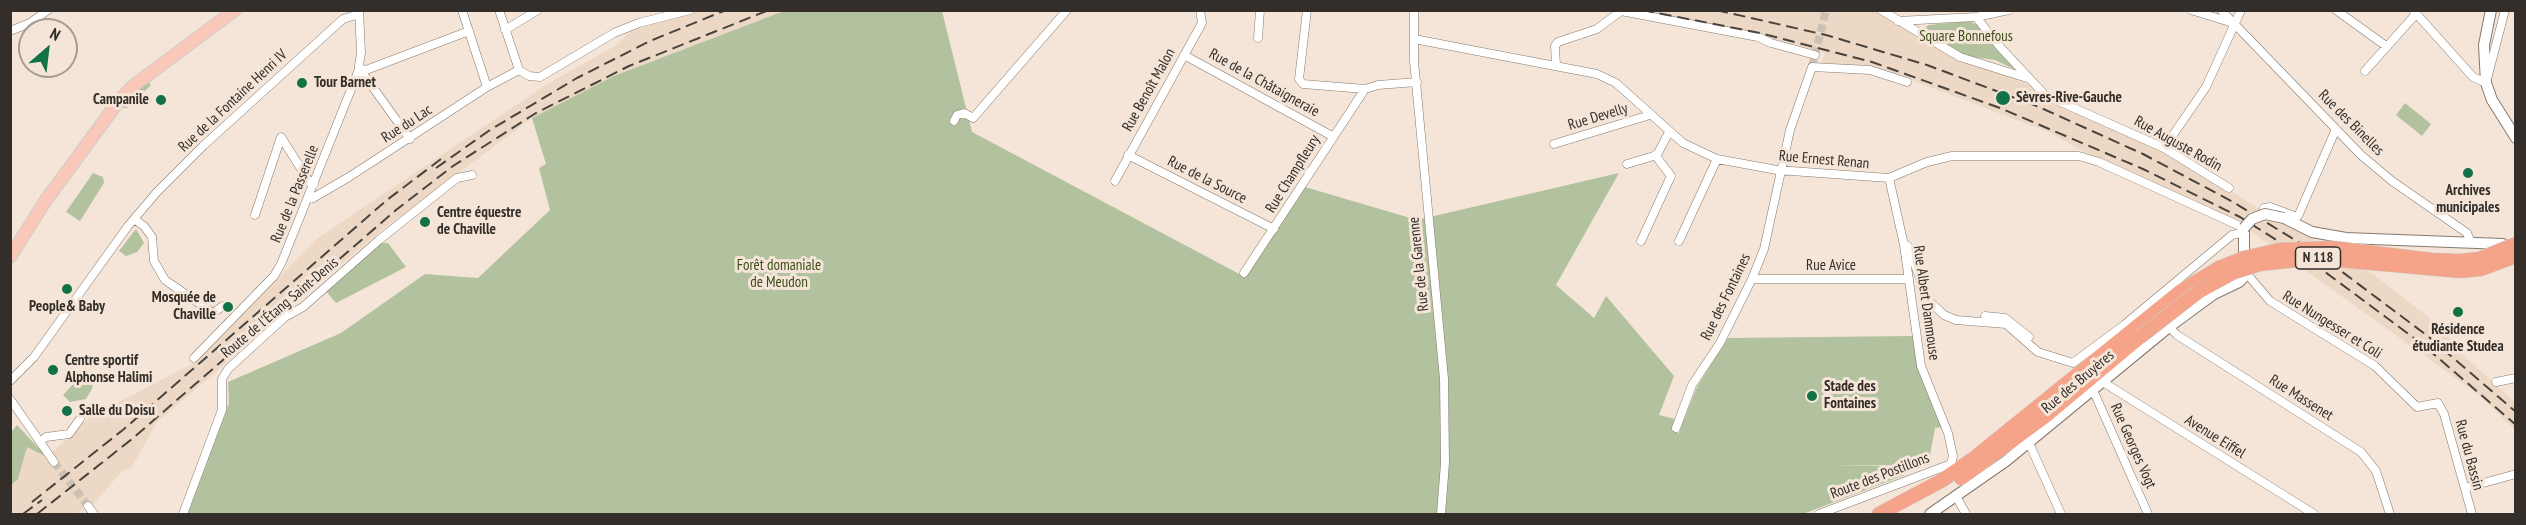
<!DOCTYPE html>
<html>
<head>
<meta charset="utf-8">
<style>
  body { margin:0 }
  #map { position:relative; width:2526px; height:525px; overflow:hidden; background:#f4e5d8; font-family:"PT Sans Narrow",sans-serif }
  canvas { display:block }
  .frame { position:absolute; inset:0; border:12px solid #332e29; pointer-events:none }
  .north { position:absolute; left:18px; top:18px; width:60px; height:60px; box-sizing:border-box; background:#f4e5d8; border:2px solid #a79c92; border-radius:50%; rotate:28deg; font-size:16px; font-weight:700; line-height:24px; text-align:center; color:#332e29 }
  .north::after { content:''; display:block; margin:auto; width:21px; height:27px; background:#137146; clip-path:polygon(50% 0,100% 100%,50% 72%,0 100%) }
</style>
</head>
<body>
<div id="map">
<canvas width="2526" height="525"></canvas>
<div class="frame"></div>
<div class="north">N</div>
</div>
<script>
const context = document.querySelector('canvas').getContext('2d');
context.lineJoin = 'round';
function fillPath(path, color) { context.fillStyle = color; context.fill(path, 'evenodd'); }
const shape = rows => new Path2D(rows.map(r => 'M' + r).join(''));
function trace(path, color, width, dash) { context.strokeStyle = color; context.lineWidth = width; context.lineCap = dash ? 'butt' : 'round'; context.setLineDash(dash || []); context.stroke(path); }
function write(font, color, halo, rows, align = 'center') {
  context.font = font + ' "PT Sans Narrow",sans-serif'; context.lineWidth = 6; context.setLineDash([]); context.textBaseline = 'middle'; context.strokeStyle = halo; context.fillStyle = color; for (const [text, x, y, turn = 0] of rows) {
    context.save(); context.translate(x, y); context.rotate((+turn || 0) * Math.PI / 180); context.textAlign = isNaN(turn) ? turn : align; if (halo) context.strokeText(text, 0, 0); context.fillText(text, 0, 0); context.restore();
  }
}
const built = shape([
  [694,11,784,11,614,76,532,118,377,234,156,423,132,467,121,472,92,506,89,504,76,514,11,514,11,485,18,479,27,446,47,457,92,416,194,363,318,238,549,83,615,46,631,31],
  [1626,11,1876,11,1966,64,1994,70,2036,88,2191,165,2257,208,2365,268,2446,331,2453,346,2515,402,2515,430,2479,395,2237,221,2079,149,2051,133,1888,71,1821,63,1825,53,1757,34]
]);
const green = shape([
  [784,11,942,11,972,132,1245,277,1305,187,1417,220,1619,173,1556,285,1594,318,1606,296,1674,376,1659,415,1679,420,1678,435,1697,387,1728,338,1914,336,1943,427,1935,428,1930,455,1899,465,1829,465,1899,466,1905,475,1803,514,186,514,229,403,228,382,341,333,425,274,478,278,550,210,539,168,546,164,532,118,614,76],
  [1969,21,1977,25,2016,70,1995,60,1965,56,1923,29,1929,25],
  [148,82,151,85,127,108,122,108,131,96],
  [2405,103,2431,124,2422,136,2396,115],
  [93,173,103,177,104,183,80,221,66,212],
  [136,229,144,243,137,252,126,256,119,251],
  [381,243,388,243,406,267,336,303,325,290],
  [79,378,88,379,93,387,86,399,70,402,63,395],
  [17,425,47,457,27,447,18,479,11,485,11,432]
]);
const streetTunnel = shape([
  [1812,67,1826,10],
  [54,462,88,506]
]);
const street = shape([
  [462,10,487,87],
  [499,10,519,70,529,76,540,77,614,33,639,23,690,10],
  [1307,10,1299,79,1303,84,1365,89,1378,85,1417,82],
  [1414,10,1414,61,1444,379,1445,463,1441,514],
  [1881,10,1960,57,2027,78],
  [2191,10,2233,23],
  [2221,10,2361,155,2392,181,2467,233,2471,243],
  [2336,10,2386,46],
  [2413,10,2473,77,2486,83,2505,10],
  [1976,17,2000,47,2045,95,2164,148,2229,188],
  [1898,21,1976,17,2009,10],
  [505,30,538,10],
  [10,31,30,23,48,10],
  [1258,38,1260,10],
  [1414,39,1597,74,1616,83,1683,143,1717,159,1777,170,1889,178,1927,162,1952,156,2079,156,2099,162,2244,228],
  [1184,55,1332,136],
  [1556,66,1555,46,1558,42,1597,29,1621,11,1758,37,1771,43,1815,55],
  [359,68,366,70,469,31],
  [359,68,410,139],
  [2365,71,2416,14],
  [954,121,957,115,964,113,973,118,1067,10],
  [1554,144,1650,115],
  [2164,148,2206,87,2241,10],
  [1128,155,1274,229],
  [1627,164,1657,155,1669,132],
  [1115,181,1202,23,1200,10],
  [309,197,313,198,349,177,487,87,519,70],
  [2265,214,2264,208,2270,207,2297,217,2299,214,2336,129],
  [255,215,281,137,310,183,314,184],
  [134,219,144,226,152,237,154,261,165,280,213,313,223,306],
  [1641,241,1671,176,1655,155],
  [1679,241,1717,159],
  [1904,245,1908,246,1928,300,1944,315,1956,320,2006,324,2038,352,2073,363,2124,325,2232,235,2242,233],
  [1244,273,1365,89],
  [2247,274,2270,301,2375,366,2417,407,2438,403,2444,414,2472,514],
  [1752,279,1909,279],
  [1985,316,2005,318,2029,337],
  [2169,327,2177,335,2361,452,2376,471,2390,514],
  [194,358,274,276,281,264,358,72,361,53,359,10],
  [10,381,34,357,128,226,157,192,203,146,343,19,359,14],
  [2103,382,2314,514],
  [2496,382,2516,378],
  [2093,390,2148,514],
  [10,399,54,462],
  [1676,428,1692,385,1720,343,1752,279,1764,249,1790,130,1812,67,1870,70,1907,82],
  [40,442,46,437,69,434,80,419],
  [2029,443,2061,514],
  [2465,488,2516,474],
  [1956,496,1966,514],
  [88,506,94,514],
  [183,514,222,410,222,379,228,369,285,317,303,307,379,240,457,178,472,175],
  [1819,514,1951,464,1953,456,1948,433,1921,366,1904,245,1889,178]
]);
const secondary = shape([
  [2491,10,2484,45,2486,83,2492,100,2516,138],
  [2284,218,2312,232,2346,238,2503,244],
  [2244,228,2244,251],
  [1930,514,2006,461,2169,327,2214,294,2239,282,2247,274]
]);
const primary = shape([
  [10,257,46,200,121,98,133,86,235,10]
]);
const highway = shape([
  [1961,478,2048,414,2140,337],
  [1879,514,1941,481,1973,459,2181,291,2219,268]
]);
const rail = shape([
  [1642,10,1760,33,1872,62,2000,108,2143,169,2240,217,2313,263,2422,344,2516,425],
  [1716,10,1826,35,1927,65,2039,107,2143,154,2233,202,2321,256,2429,337,2516,412],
  [436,168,490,130,577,78,650,41,726,10],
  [32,502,124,429,387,200,441,159],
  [23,514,42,500],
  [37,514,132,439,396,210,453,166,536,113,629,66,769,10]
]);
const secondaryBridge = shape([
  [2244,228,2252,219,2265,214,2284,218]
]);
const highwayBridge = shape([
  [2219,268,2244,258,2279,250,2333,248,2432,260,2459,261,2479,259,2516,244],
  [2140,337,2199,291,2234,272,2260,264,2316,258,2460,271,2481,269,2516,256]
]);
const markers = [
  [302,83,6,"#137146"],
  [2003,98,8,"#137146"],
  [161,100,6,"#137146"],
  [2468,173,6,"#137146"],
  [425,222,6,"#137146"],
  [67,289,6,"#137146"],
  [228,307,6,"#137146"],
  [2458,312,6,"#137146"],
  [53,370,6,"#137146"],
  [1812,396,6,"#137146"],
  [67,411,6,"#137146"]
];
const shields = [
  [2318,258,45]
];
const shieldNames = [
  ["N 118",2318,258]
];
const parkNames = [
  ["Square Bonnefous",1966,37],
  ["Forêt domaniale",779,266],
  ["de Meudon",779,283]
];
const poiNames = [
  ["Tour Barnet",314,83],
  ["Sèvres-Rive-Gauche",2016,98],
  ["Campanile",149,100,"right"],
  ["Archives",2468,191,"center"],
  ["municipales",2468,208,"center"],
  ["Centre équestre",437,213],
  ["de Chaville",437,230],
  ["Mosquée de",216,298,"right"],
  ["Chaville",216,315,"right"],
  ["People& Baby",67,307,"center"],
  ["Résidence",2458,330,"center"],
  ["étudiante Studea",2458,347,"center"],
  ["Centre sportif",65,361],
  ["Alphonse Halimi",65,378],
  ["Stade des",1824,387],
  ["Fontaines",1824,404],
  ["Salle du Doisu",79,411]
];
const streetNames = [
  ["Rue de la Châtaigneraie",1264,83,29],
  ["Rue Benoît Malon",1149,90,-61],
  ["Rue de la Fontaine Henri IV",233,101,-43],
  ["Rue Develly",1598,117,-17],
  ["Rue des Binelles",2351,123,45],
  ["Rue du Lac",407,124,-33],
  ["Rue Auguste Rodin",2178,144,29],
  ["Rue Ernest Renan",1824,160,5],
  ["Rue Champfleury",1293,174,-58],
  ["Rue de la Source",1207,180,27],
  ["Rue de la Passerelle",295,194,-68],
  ["Rue de la Garenne",1419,264,-96],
  ["Rue Avice",1831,266],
  ["Rue des Fontaines",1726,297,-64],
  ["Rue Albert Dammouse",1926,303,82],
  ["Route de l'Étang Saint-Denis",280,308,-40],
  ["Rue Nungesser et Coli",2332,325,32],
  ["Rue des Bruyères",2078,382,-40],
  ["Rue Massenet",2301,398,32],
  ["Avenue Eiffel",2215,437,32],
  ["Rue Georges Vogt",2133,446,66],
  ["Rue du Bassin",2469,455,75],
  ["Route des Postillons",1880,476,-21]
];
fillPath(built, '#ecd8c5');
fillPath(green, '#b2c19e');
trace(streetTunnel, '#cdc0b5', 8, [8, 4]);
trace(street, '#86796d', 9);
trace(secondary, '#86796d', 12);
trace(primary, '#cecdcc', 14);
trace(highway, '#cecdcc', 15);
trace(street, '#fff', 8);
trace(secondary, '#fff', 10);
trace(primary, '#f9c8b9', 12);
trace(highway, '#f5a48a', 14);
trace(rail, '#49433d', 2, [12, 6]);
trace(secondaryBridge, '#86796d', 12, []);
trace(highwayBridge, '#cecdcc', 15, []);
trace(secondaryBridge, '#fff', 10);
trace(highwayBridge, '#f5a48a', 14);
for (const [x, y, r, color] of markers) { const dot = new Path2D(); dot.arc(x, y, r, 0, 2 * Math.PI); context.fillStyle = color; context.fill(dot); trace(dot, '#f4e5d8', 2); }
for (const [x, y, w] of shields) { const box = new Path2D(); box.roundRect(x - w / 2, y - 11, w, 22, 4.5); context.fillStyle = '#f4e5d8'; context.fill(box); trace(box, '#332e29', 1.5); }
write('bold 14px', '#332e29', null, shieldNames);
write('15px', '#3b4f16', '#f4e5d8', parkNames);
write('bold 15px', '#332e29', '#f4e5d8', poiNames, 'left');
write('15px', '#332e29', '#f4e5d8', streetNames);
</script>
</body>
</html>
